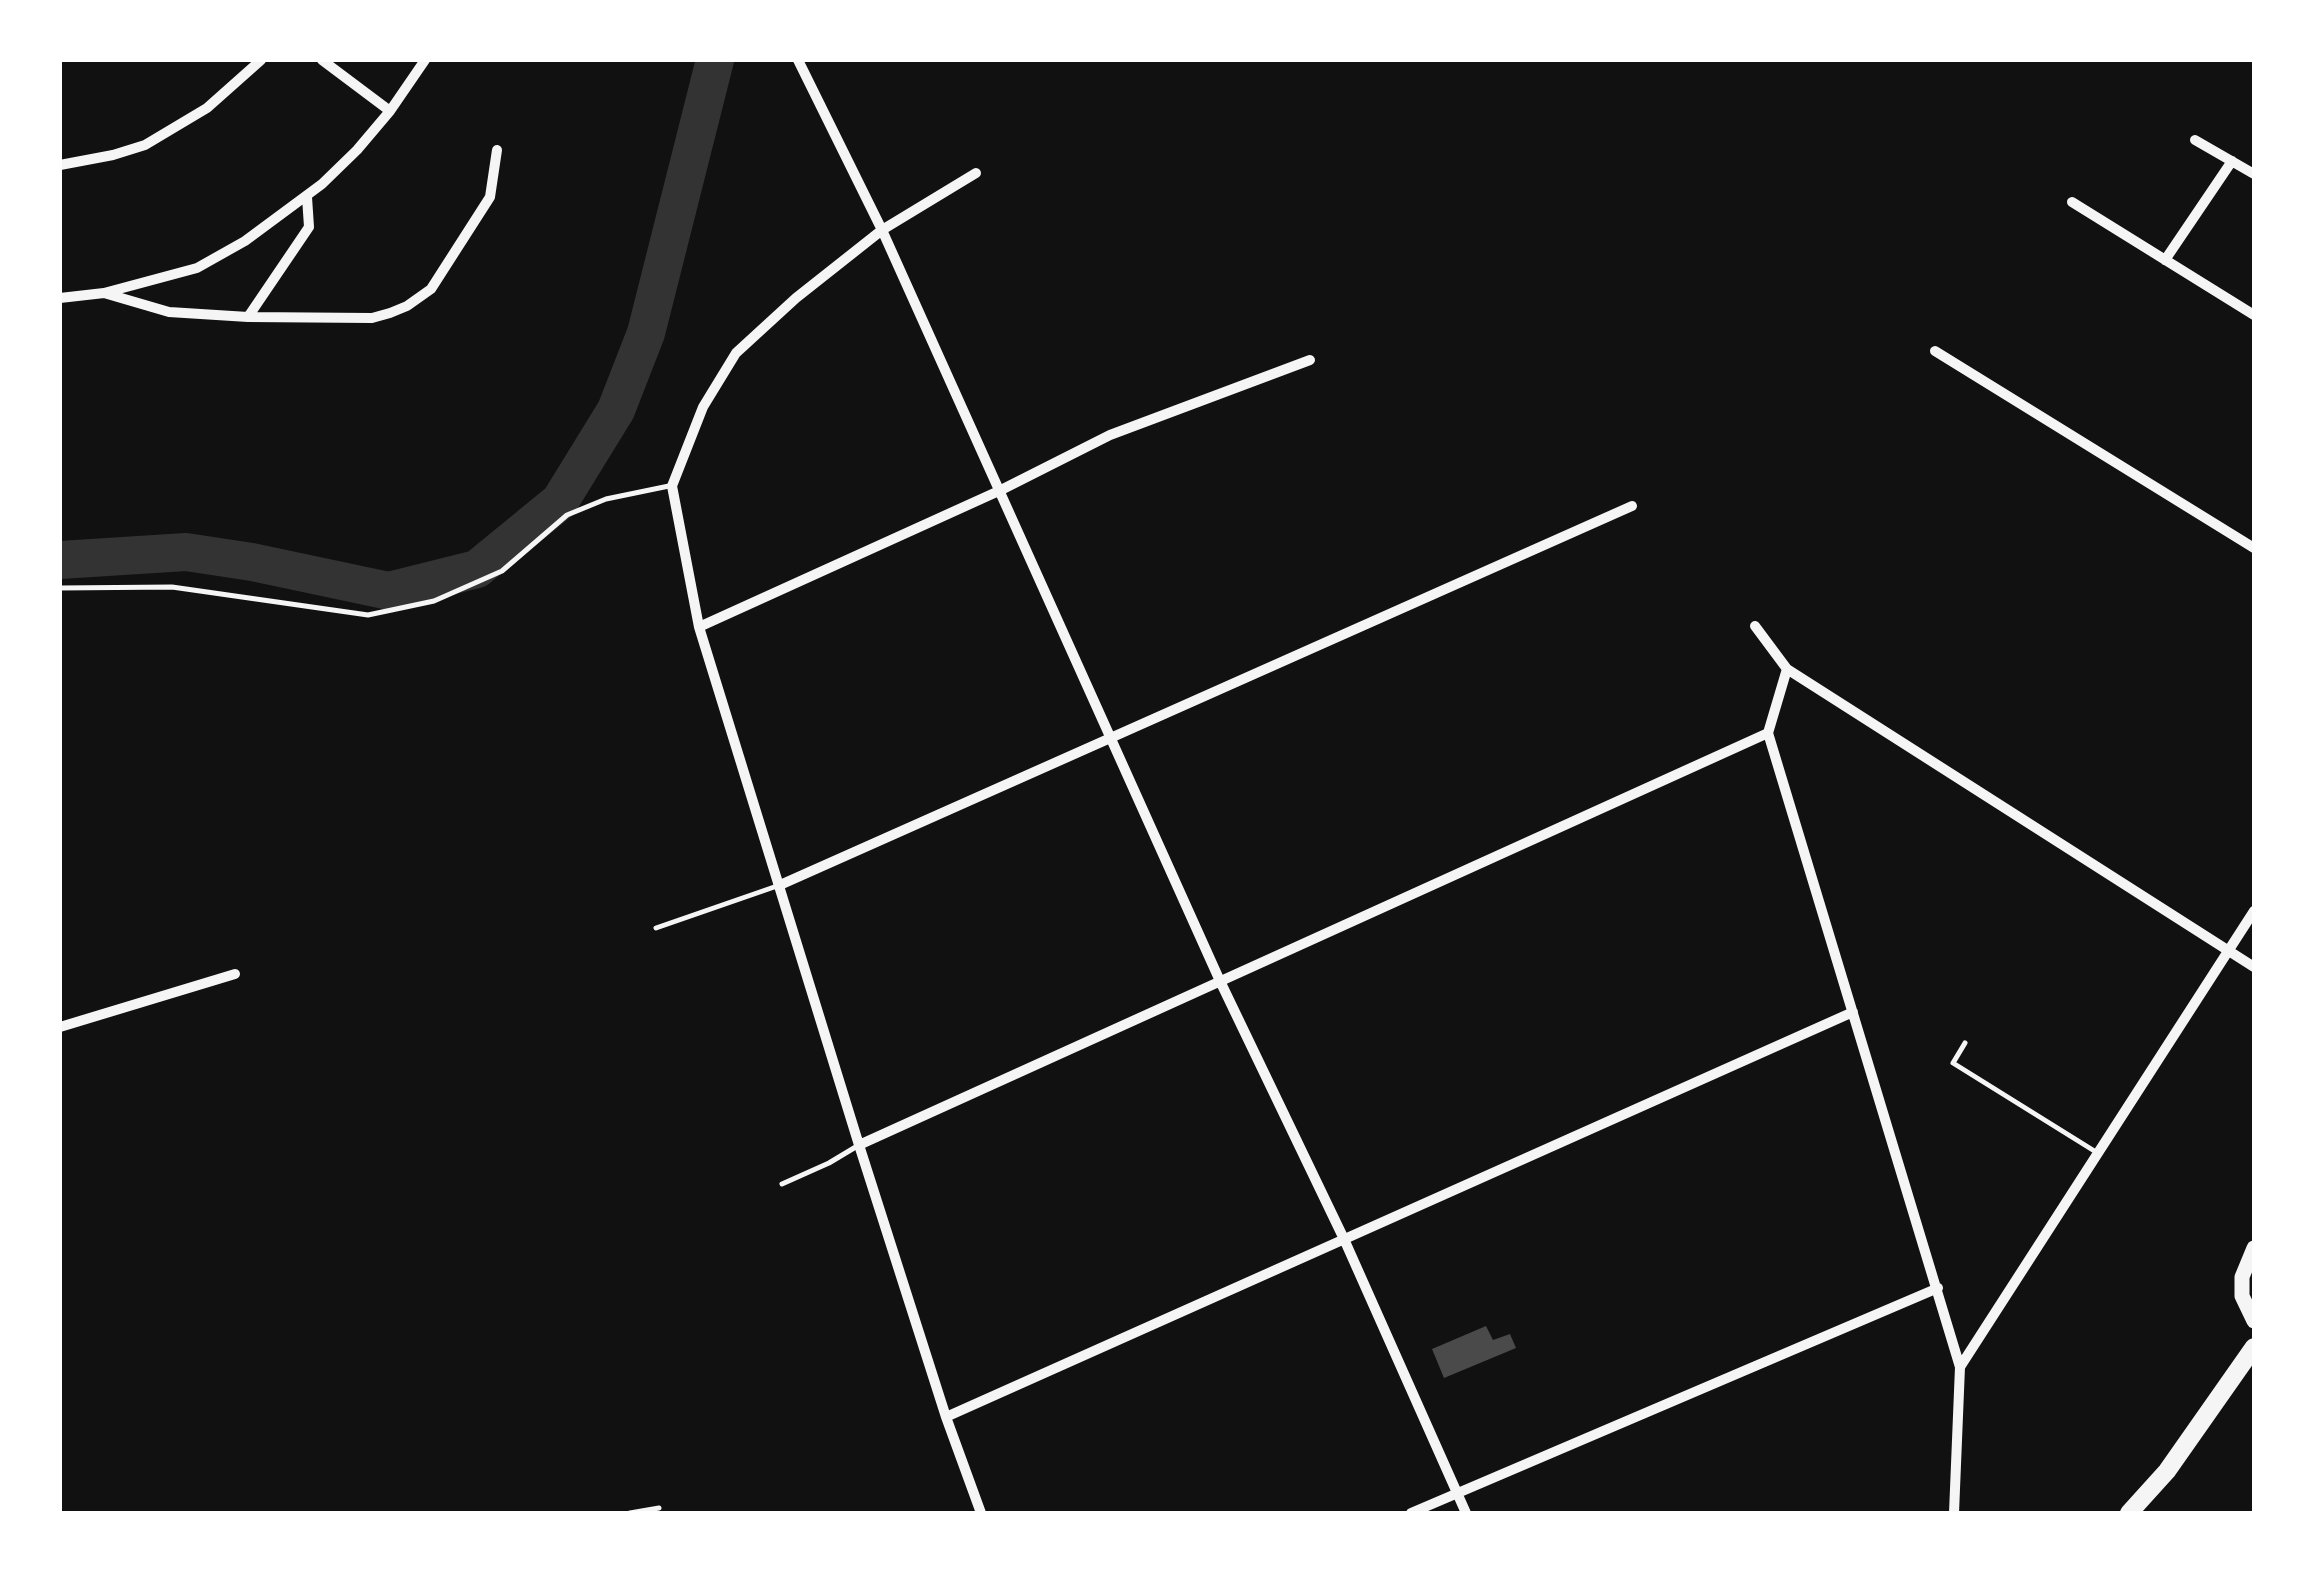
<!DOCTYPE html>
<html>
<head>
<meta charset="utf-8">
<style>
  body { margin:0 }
  #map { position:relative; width:2314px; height:1573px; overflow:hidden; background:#111; font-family:"Fira Sans",sans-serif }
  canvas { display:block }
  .frame { position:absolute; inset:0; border:62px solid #fff; pointer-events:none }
</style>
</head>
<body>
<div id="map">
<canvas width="2314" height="1573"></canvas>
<div class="frame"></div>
</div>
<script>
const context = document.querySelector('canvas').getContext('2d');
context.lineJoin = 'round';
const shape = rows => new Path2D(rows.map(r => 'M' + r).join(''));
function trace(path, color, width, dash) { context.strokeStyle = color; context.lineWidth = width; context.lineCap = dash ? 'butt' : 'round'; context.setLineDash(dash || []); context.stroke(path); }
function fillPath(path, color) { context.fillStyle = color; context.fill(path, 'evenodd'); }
const river = shape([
  [60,560,186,552,252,562,389,591,477,569,560,501,616,410,646,333,715,60]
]);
const building = shape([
  [1486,1326,1493,1340,1510,1334,1516,1348,1444,1378,1432,1349]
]);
const service = shape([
  [60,588,172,587,368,615,434,601,502,571,567,515,606,499,669,486],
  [656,928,780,885],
  [1965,1043,1953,1063,2096,1152],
  [782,1184,829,1163,859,1145],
  [630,1513,659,1508]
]);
const minor = shape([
  [322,60,390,111],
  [798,60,882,230,1220,981,1344,1239,1466,1513],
  [2195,140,2254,174],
  [60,165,113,155,145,145,207,108,261,60],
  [976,173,882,230,796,298,736,353,703,407,672,486,699,627,859,1145,946,1417,981,1513],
  [2072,202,2254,315],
  [2165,260,2232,161],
  [104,293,169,312,248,317,372,318,390,313,407,306,431,289,490,197,497,150],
  [60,298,104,293,197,268,245,241,322,184,357,150,390,111,425,60],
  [248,317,309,227,307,197],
  [1935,351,2254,548],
  [1755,626,1787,669,2254,967],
  [699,627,1001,490,1110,435,1310,360],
  [1787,669,1768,733,1960,1367],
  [780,885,1632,506],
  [60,1027,235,974],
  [859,1145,1768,733],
  [946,1417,1853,1012],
  [1411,1513,1938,1288],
  [1954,1513,1960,1367,2254,911]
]);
const secondary = shape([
  [2254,1248,2242,1277,2242,1296,2254,1321]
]);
const trunk = shape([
  [2129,1513,2167,1471,2254,1347]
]);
trace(river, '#333', 38);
fillPath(building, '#4a4a4a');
trace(service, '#f5f5f5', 5);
trace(minor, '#f5f5f5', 10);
trace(secondary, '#f5f5f5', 15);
trace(trunk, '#f5f5f5', 18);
</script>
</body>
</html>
